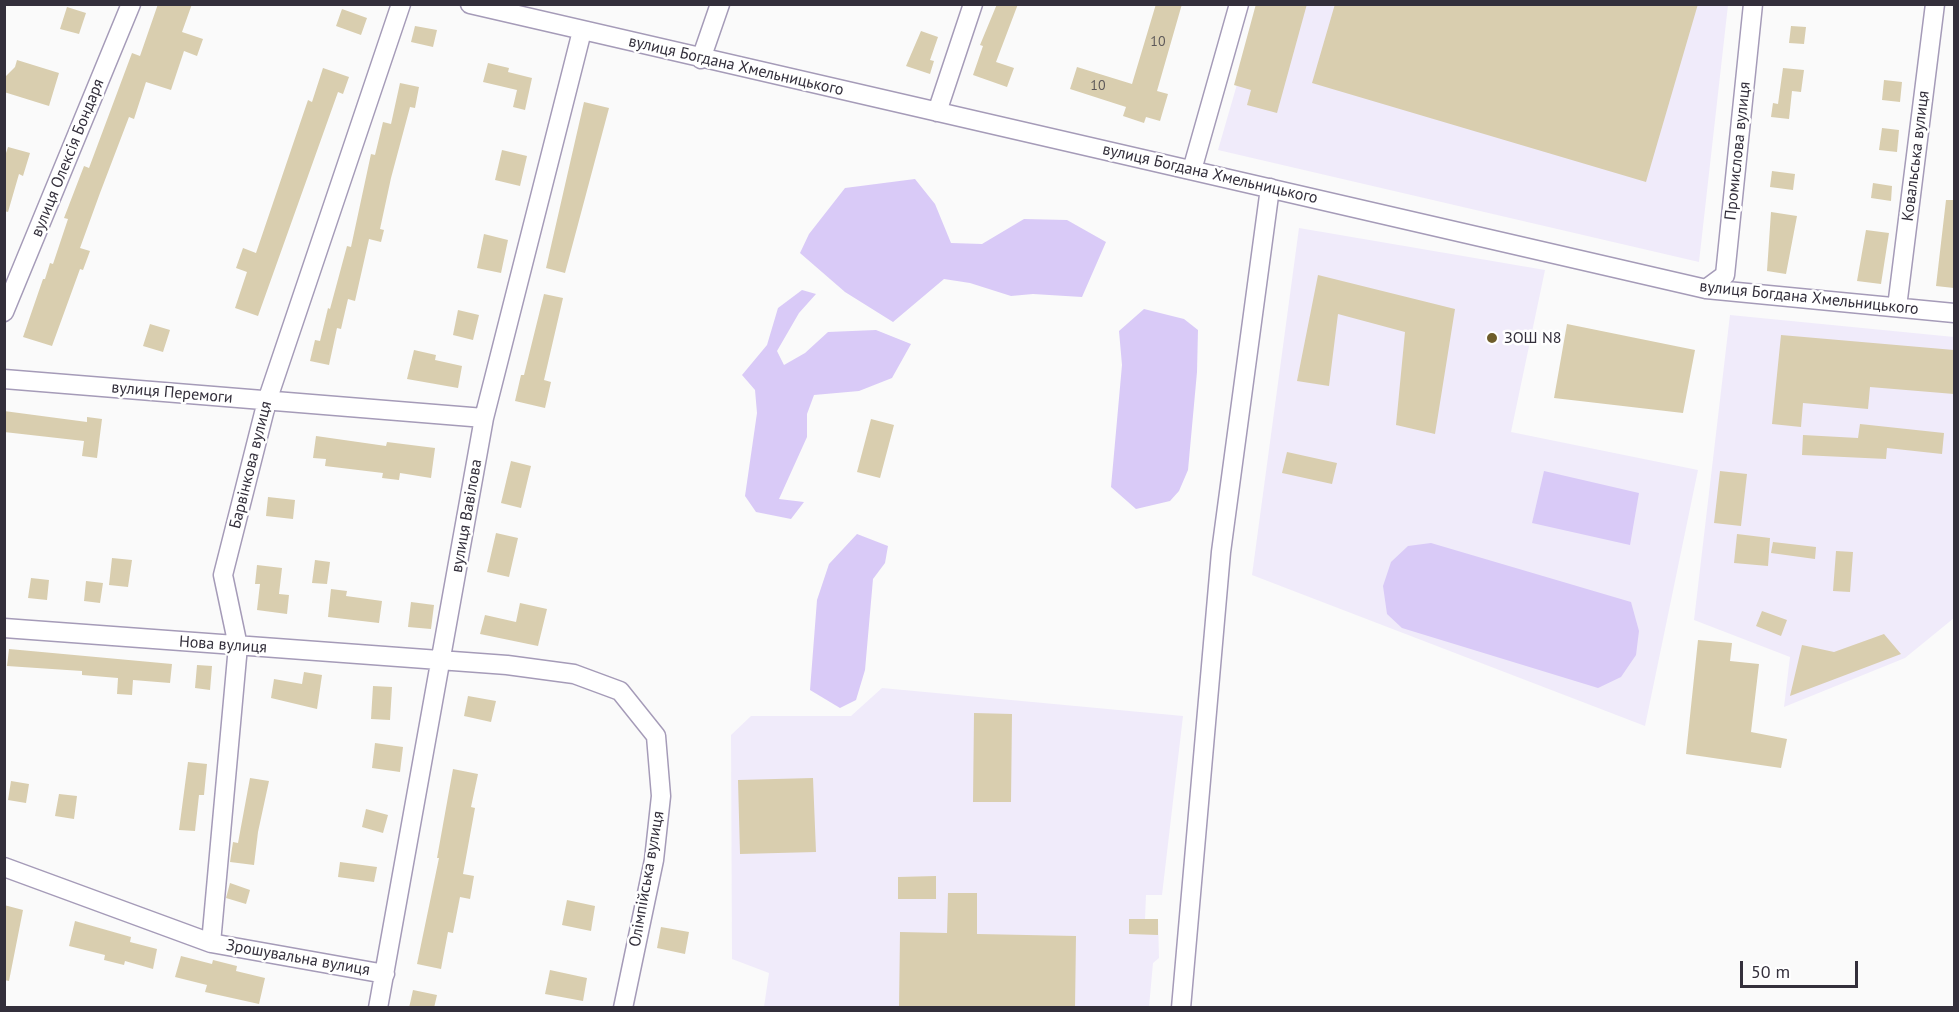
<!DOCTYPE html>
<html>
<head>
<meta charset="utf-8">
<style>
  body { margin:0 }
  #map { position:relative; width:1959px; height:1012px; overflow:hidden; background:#fafafa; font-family:"PT Sans",sans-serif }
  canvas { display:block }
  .frame { position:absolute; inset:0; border:6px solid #332f3b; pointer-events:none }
  .scale { position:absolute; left:1740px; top:961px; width:118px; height:27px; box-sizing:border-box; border:3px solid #332f3b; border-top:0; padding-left:8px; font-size:18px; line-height:21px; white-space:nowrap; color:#332f3b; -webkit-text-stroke:4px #fff; paint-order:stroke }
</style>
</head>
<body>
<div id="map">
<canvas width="1959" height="1012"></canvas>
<div class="frame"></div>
<div class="scale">50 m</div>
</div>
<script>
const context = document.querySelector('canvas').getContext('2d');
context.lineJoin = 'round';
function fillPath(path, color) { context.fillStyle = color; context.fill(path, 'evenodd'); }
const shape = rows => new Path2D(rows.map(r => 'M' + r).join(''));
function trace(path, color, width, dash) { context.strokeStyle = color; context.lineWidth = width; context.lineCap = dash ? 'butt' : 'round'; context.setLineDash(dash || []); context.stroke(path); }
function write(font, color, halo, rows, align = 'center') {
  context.font = font + ' "PT Sans",sans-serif'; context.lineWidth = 5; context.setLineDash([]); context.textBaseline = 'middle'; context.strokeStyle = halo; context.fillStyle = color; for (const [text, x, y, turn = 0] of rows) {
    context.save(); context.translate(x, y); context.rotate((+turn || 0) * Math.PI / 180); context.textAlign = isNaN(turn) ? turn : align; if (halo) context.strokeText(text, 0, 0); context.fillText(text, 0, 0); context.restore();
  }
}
const built = shape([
  [1260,5,1728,5,1699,262,1218,150],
  [1299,228,1545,270,1511,432,1698,470,1645,726,1252,575],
  [1730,315,1954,337,1954,618,1905,658,1784,707,1790,657,1694,620],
  [882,688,1183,716,1162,895,1146,895,1145,919,1158,919,1159,958,1153,963,1149,1007,764,1007,769,973,732,959,731,735,751,716,851,716]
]);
const green = shape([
  [915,179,935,204,951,243,982,244,1024,219,1067,220,1106,242,1082,297,1033,294,1011,296,970,283,944,279,893,322,845,292,800,253,809,234,845,188],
  [802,290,816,294,799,313,777,351,784,365,805,353,828,332,876,330,911,344,892,378,859,391,814,395,807,414,807,437,779,499,804,502,791,519,756,512,745,496,757,413,755,390,742,375,767,345,778,308],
  [1144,309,1184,319,1198,330,1197,372,1188,470,1179,491,1170,501,1136,509,1111,487,1122,365,1119,331],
  [1544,471,1639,493,1630,545,1532,523],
  [857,534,888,546,885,563,873,579,865,670,856,700,840,708,810,690,817,600,829,564],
  [1431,543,1631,602,1639,631,1636,655,1621,677,1598,688,1402,628,1387,614,1383,586,1391,562,1408,546]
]);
const building = shape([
  [158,4,192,4,182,32,203,39,197,56,184,51,171,90,146,82,134,119,129,117,100,193,80,248,90,251,83,270,80,269,52,346,23,337,43,279,45,279,50,263,53,264,68,219,64,218,84,166,89,168,132,53,140,56],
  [997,4,1018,4,996,62,1014,68,1007,87,973,75,983,46,980,45],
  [1156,4,1182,4,1157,91,1168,94,1160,121,1146,117,1144,123,1123,116,1126,107,1070,89,1077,67,1132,84],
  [1256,4,1307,4,1277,113,1247,105,1251,90,1234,85],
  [1335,4,1698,4,1646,182,1312,83],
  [67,7,86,13,79,34,60,29],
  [342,9,367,18,361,35,336,26],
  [415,26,437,30,433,47,411,42],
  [1791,26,1806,27,1804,44,1789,43],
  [921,31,938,37,930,60,934,61,930,74,906,66],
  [17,60,59,73,49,106,4,92,4,78,15,67],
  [488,63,509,68,508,72,532,78,525,110,513,107,517,90,483,82],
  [323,68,349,77,343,94,338,92,258,316,235,308,247,272,236,268,243,248,256,253,308,100,312,102],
  [1783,68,1804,70,1801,92,1792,91,1789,119,1771,117,1773,103,1778,104],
  [1884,80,1902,82,1900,102,1882,100],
  [400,83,419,87,415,108,410,107,391,178,380,229,384,230,381,242,369,239,355,301,348,299,341,329,337,328,329,365,310,361,315,340,320,341,328,308,330,309,347,246,351,247,371,154,375,155,383,122,391,124],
  [584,102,609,108,565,273,546,268],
  [1882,128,1899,130,1897,152,1879,150],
  [8,147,30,153,23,176,19,174,8,212,4,211,4,159],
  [502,150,527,156,520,186,495,180],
  [1772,171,1795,174,1793,190,1770,187],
  [1873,183,1892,186,1891,201,1871,198],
  [1946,200,1954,200,1954,288,1936,286],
  [1771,212,1797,216,1786,274,1767,271],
  [1866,230,1889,233,1881,284,1857,281],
  [484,234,508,240,501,273,477,268],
  [1318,275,1455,309,1435,434,1396,425,1405,332,1338,314,1329,386,1297,381],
  [544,294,563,298,544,380,551,382,545,408,515,401,521,375,524,375],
  [458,310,479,315,473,340,453,335],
  [150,324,170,330,163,352,143,346],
  [1567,324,1695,350,1683,413,1554,398],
  [1781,335,1954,350,1954,394,1870,387,1868,409,1803,403,1801,427,1772,424],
  [414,350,436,355,435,360,462,366,458,388,407,379],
  [4,411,87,422,87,417,102,419,97,458,82,456,84,441,4,432],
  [871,419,894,425,880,478,857,472],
  [1860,424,1944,433,1942,454,1887,448,1886,459,1802,455,1803,435,1858,438],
  [316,436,386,446,387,442,435,448,431,478,400,473,399,480,382,478,383,473,325,466,326,459,313,458],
  [1287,452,1337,463,1332,484,1282,473],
  [511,461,531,466,521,508,501,503],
  [1720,471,1747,474,1741,526,1714,523],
  [268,497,295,500,293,519,266,516],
  [496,533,518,538,509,577,487,572],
  [1737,534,1770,538,1768,566,1734,563],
  [1773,542,1816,547,1815,559,1771,553],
  [1836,551,1853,552,1850,592,1833,591],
  [112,558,132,560,128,587,109,585],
  [315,560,330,562,327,584,312,583],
  [257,565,282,568,279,594,289,595,287,614,257,610,260,584,255,584],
  [31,578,49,580,47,600,28,598],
  [86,581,103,583,100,603,84,601],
  [331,589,347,591,346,596,382,601,379,623,328,617],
  [411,602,434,605,431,629,408,627],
  [520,603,547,609,538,646,480,634,485,615,516,622],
  [1762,611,1787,620,1781,636,1756,626],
  [1884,634,1901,654,1790,696,1802,645,1834,652],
  [1698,640,1732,643,1730,661,1759,664,1751,732,1787,739,1781,768,1686,754],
  [9,649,172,664,170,683,133,680,132,695,117,694,118,678,82,675,82,671,7,666],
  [197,665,212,666,210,690,195,688],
  [304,672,322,675,317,709,271,698,274,679,302,684],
  [373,686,392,687,390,720,371,719],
  [468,696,496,701,491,722,464,716],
  [974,713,1012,714,1011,802,973,802],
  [375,743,403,747,400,772,372,768],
  [188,762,207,764,204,795,199,795,195,831,179,830],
  [453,769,478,774,471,807,475,808,463,874,474,876,470,899,460,897,453,933,448,932,441,969,417,964,439,858,437,858],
  [250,778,269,781,258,832,254,865,230,862,233,842,238,843],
  [813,778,816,852,740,854,738,780],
  [11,781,29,784,26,803,8,800],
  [59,794,77,796,74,819,55,816],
  [366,809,388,815,383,833,362,827],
  [340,862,377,867,374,882,338,877],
  [936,876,936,899,898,899,898,877],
  [230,883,250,890,246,904,226,898],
  [948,893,977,893,977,934,1076,936,1075,1008,899,1008,900,932,947,933],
  [567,900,595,906,591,931,562,925],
  [4,905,23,910,9,981,4,980],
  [1129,919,1158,919,1158,935,1129,934],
  [75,921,131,937,130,942,157,949,153,969,125,961,124,965,104,960,105,955,69,946],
  [661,927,689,932,685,954,657,948],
  [181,956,212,964,213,960,237,966,236,971,265,978,259,1004,205,992,207,985,175,977],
  [550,970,587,978,583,1001,545,994],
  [413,990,437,995,434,1008,409,1008]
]);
const minor = shape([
  [470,4,1706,289,1954,313],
  [701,59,720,4],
  [937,112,973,4],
  [1192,170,1239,4],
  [1706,289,1725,275,1753,4],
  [1897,307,1935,4],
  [4,312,131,4],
  [4,379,484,418],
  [4,628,507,665,574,674,620,691,656,736,661,796,654,860,623,1008],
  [4,867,211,943,385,974],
  [211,943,238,646,223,575,267,401,401,4],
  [378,1008,484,418,582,31],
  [1181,1008,1221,552,1270,188]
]);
const markers = [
  [1492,338,6,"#6e5c2a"]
];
const numberNames = [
  ["10",1158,42],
  ["10",1098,86]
];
const streetNames = [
  ["вулиця Богдана Хмельницького",736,66,13],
  ["Промислова вулиця",1738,151,-84],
  ["Ковальська вулиця",1916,156,-83],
  ["вулиця Олексія Бондаря",68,158,-68],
  ["вулиця Богдана Хмельницького",1210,174,13],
  ["вулиця Богдана Хмельницького",1809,298,6],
  ["вулиця Перемоги",172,393,5],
  ["Барвінкова вулиця",251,465,-76],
  ["вулиця Вавілова",467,516,-80],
  ["Нова вулиця",223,645,4],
  ["Олімпійська вулиця",647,879,-80],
  ["Зрошувальна вулиця",298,958,10]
];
const poiNames = [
  ["ЗОШ N8",1504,338]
];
fillPath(built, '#f0ebfa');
fillPath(green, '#d9caf7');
fillPath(building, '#d9ceaf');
trace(minor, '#a59bb8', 21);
trace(minor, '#fff', 18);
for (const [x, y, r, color] of markers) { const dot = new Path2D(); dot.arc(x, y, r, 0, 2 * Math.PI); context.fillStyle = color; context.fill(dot); trace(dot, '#fff', 2); }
write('14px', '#5c5758', null, numberNames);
write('16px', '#332f3b', '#fff', streetNames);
write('16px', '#332f3b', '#fff', poiNames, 'left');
</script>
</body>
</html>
